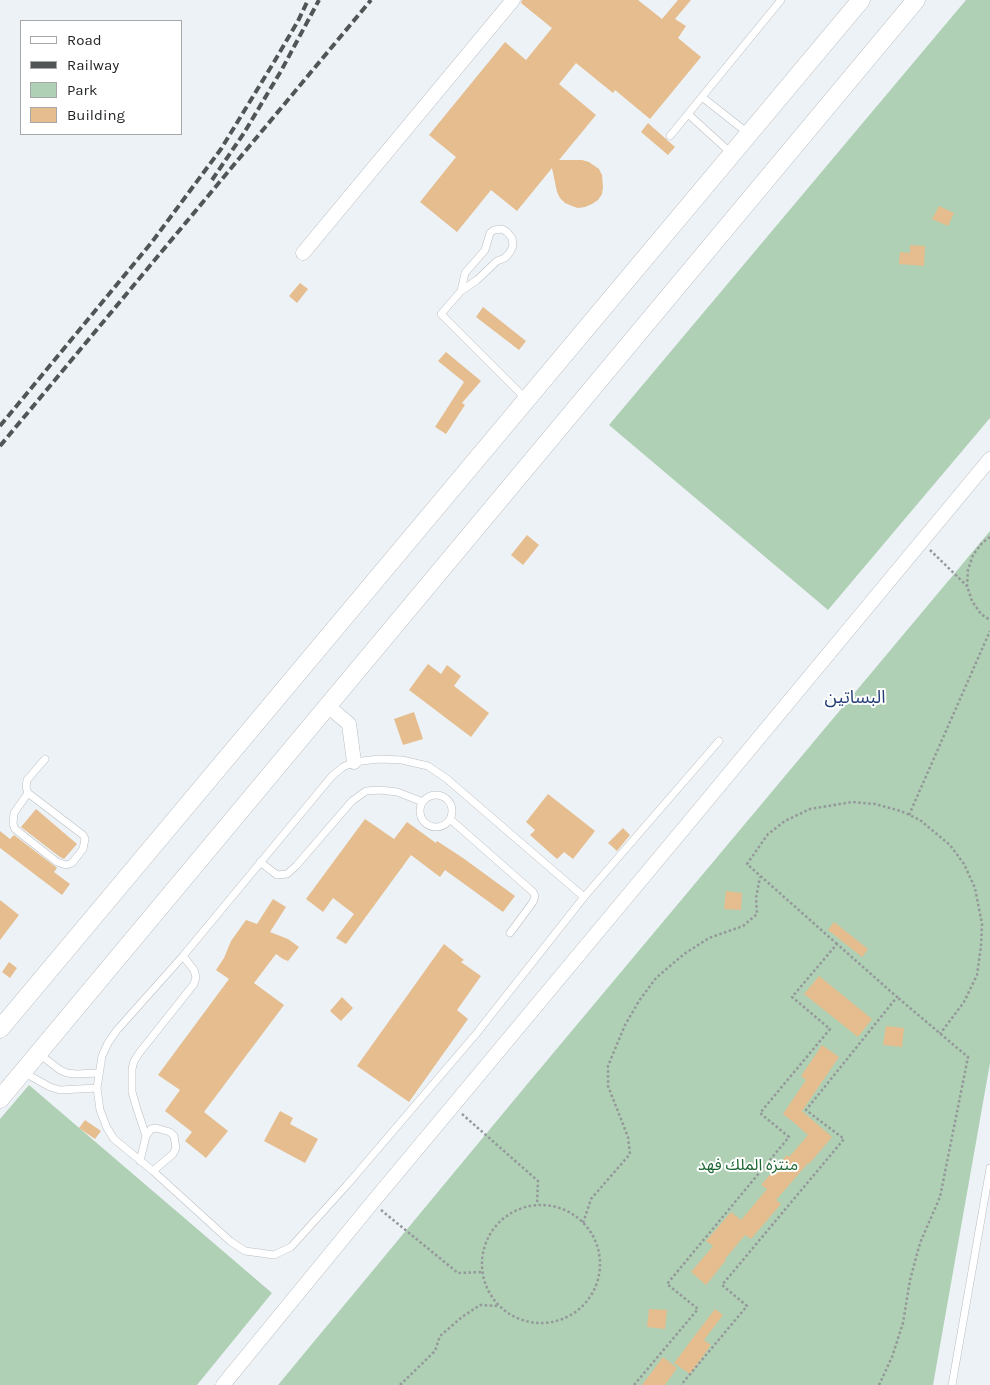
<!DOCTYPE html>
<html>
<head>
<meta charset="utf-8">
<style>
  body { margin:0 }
  #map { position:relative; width:990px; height:1385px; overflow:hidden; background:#edf2f6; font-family:Karla,sans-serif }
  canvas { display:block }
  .legend { position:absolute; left:20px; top:20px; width:162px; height:115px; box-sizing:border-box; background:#fefffe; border:1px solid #a6a8a8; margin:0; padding:6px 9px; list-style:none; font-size:15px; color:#232526 }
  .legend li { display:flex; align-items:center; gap:10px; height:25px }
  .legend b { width:25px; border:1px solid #a6a8a8 }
</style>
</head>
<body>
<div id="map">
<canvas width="990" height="1385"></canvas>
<ul class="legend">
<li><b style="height:6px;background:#fff"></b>Road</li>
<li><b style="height:6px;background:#525556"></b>Railway</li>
<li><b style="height:14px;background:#afd0b4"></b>Park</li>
<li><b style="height:14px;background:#e5bd8e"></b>Building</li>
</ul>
</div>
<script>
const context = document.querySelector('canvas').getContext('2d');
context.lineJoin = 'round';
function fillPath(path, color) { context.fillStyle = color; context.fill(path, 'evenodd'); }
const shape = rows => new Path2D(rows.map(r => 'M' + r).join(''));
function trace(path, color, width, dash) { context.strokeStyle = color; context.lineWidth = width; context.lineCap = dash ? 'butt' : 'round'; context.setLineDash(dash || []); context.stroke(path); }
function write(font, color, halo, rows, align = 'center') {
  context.font = font + ' Karla,"Noto Sans Arabic",sans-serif'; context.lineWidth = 4; context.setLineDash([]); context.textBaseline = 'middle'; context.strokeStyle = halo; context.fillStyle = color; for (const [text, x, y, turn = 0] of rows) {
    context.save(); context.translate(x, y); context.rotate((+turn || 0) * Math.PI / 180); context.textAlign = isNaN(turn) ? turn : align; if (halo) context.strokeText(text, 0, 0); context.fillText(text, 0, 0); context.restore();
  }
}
const green = shape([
  [966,0,990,0,990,418,828,610,609,425],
  [990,531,990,1063,933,1385,278,1385,529,1082],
  [29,1085,272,1293,197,1385,0,1385,0,1119]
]);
const building = shape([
  [522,0,638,0,662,19,678,0,691,0,675,19,686,26,678,38,701,57,650,119,615,90,613,93,576,63,559,84,596,115,559,160,582,160,589,162,599,169,602,175,603,187,602,194,598,200,592,204,585,207,578,208,572,206,565,203,560,198,557,192,552,168,517,211,491,190,457,232,420,202,456,157,429,135,505,42,526,60,552,28,521,3],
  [648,123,675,147,668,155,641,132],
  [939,206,954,213,948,226,932,219],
  [910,245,925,246,924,266,899,264,900,252,910,253],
  [300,283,308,289,297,303,289,296],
  [483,307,526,341,519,350,476,317],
  [446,352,481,381,462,403,465,405,446,434,435,427,464,382,438,361],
  [527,535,539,545,523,565,511,555],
  [428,664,441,674,447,665,461,676,454,686,489,713,471,737,409,690],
  [414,712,423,739,403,745,394,719],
  [548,794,595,831,573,859,564,852,557,859,530,835,535,830,526,822],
  [36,809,77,844,64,859,60,857,21,827],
  [365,819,394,839,407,822,436,843,437,841,463,858,515,896,503,912,445,870,440,877,411,855,346,944,336,938,354,914,333,898,323,912,306,899],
  [623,828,630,835,617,851,608,843],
  [0,831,10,839,14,835,57,868,54,872,70,884,62,895,0,848],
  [726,891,742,893,741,910,724,909],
  [273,899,286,907,270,932,288,939,299,947,288,961,283,959,276,954,254,983,284,1005,204,1112,228,1131,206,1158,185,1141,192,1132,165,1111,180,1090,158,1075,229,979,216,970,224,958,231,941,246,920,257,924],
  [0,900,19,915,0,940],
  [834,922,868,949,862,957,828,930],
  [444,944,464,960,461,962,481,976,457,1010,468,1019,409,1102,357,1066],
  [9,962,17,968,10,978,2,972],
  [819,976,872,1019,858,1037,804,994],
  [342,997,353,1008,341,1021,330,1011],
  [886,1026,904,1028,902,1047,883,1045],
  [822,1045,839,1057,802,1111,832,1137,809,1164,808,1163,776,1200,781,1204,751,1239,745,1235,725,1259,726,1260,706,1285,691,1272,713,1246,706,1241,731,1212,741,1220,767,1189,761,1185,787,1155,789,1157,808,1135,792,1121,783,1114,806,1080,801,1076],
  [280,1111,293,1118,290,1124,318,1139,305,1163,264,1141],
  [85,1120,101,1131,95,1139,79,1128],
  [649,1309,667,1310,665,1329,647,1327],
  [715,1309,723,1315,704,1340,711,1345,690,1374,674,1363],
  [663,1357,677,1368,665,1385,642,1385]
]);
const path = shape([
  [990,537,982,543,973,555,968,570,967,586,972,601,981,614,990,620],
  [930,550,967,586],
  [909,815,990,631],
  [837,944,747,864,768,834,785,821,810,809,852,802,875,804,901,811,920,820,950,845,964,864,975,888,982,924,981,946,977,975,964,1002,940,1034],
  [462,1114,538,1181,537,1205],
  '482 1264a59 59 0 1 1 118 0a59 59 0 1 1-118 0Z',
  [381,1210,458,1273,482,1272],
  [583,1223,591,1199,630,1154,628,1137,608,1086,608,1066,625,1025,639,1001,656,978,684,954,709,938,743,926,757,914,756,898,760,877],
  [400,1385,435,1351,440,1336,462,1317,480,1305,499,1306],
  [634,1385,698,1309,667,1284,789,1137,760,1113,830,1029,792,997,837,944,897,997,806,1110,844,1139,722,1285,747,1306,681,1385],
  [879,1385,892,1357,903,1323,910,1280,920,1243,940,1197,968,1057,897,997]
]);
const service = shape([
  [702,97,749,134],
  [688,114,732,154],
  [670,136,781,0],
  [502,229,507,232,512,238,513,246,510,252,505,258,497,261,477,280,461,291,465,273,485,250,490,233,494,230,502,229],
  [461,291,441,314,527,400],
  [28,793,14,813,13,824,15,829,57,862,66,865,72,863,83,849,85,839,83,835,28,793,26,787,27,780,45,759],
  '420 811a16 16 0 1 1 32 0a16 16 0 1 1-32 0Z',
  [450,819,533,892,535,896,533,902,510,933],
  [260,862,277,875,287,874,296,866,352,801,366,791,380,790,397,792,423,802],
  [584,897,447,779,428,766,402,760,379,759,354,762,343,767,332,776,183,956,117,1030,108,1043,102,1056,97,1088,100,1110,107,1128,114,1139,153,1171,230,1241,245,1251,260,1253,274,1255,291,1247,347,1185,476,1034,584,897,719,741],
  [38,1053,60,1070,67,1073,76,1074,99,1073],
  [23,1072,50,1087,60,1090,97,1088],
  [146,1136,137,1109,132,1092,132,1069,134,1061,140,1052,194,984,196,977,194,970,183,956],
  [140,1161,146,1136,151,1129,156,1128,170,1132,174,1136,176,1148,173,1154,153,1171],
  [952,1385,990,1168]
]);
const minor = shape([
  [303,253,513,0],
  [328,706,349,724,354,762],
  [223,1385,372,1203,685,827,990,459]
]);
const tertiary = shape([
  [0,1029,861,0],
  [0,1099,916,0]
]);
const rail = shape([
  [212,180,244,133,281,71,319,0],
  [0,426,152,242,221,149,274,62,298,21,308,0],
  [0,446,371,0]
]);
const parkNames = [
  ["منتزه الملك فهد",748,1165]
];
const neighbourhoodNames = [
  ["البساتين",855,698]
];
fillPath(green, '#afd0b4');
fillPath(building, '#e5bd8e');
trace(service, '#babec2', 8);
trace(minor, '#babec2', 15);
trace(tertiary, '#babec2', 19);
trace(path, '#94989a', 2.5, [2.5, 2.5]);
trace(service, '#fff', 7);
trace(minor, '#fff', 14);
trace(tertiary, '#fff', 18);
trace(rail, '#525556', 4, [8, 4]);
write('16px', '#1f6735', '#fefffe', parkNames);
write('18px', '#263f77', '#fefffe', neighbourhoodNames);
</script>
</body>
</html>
